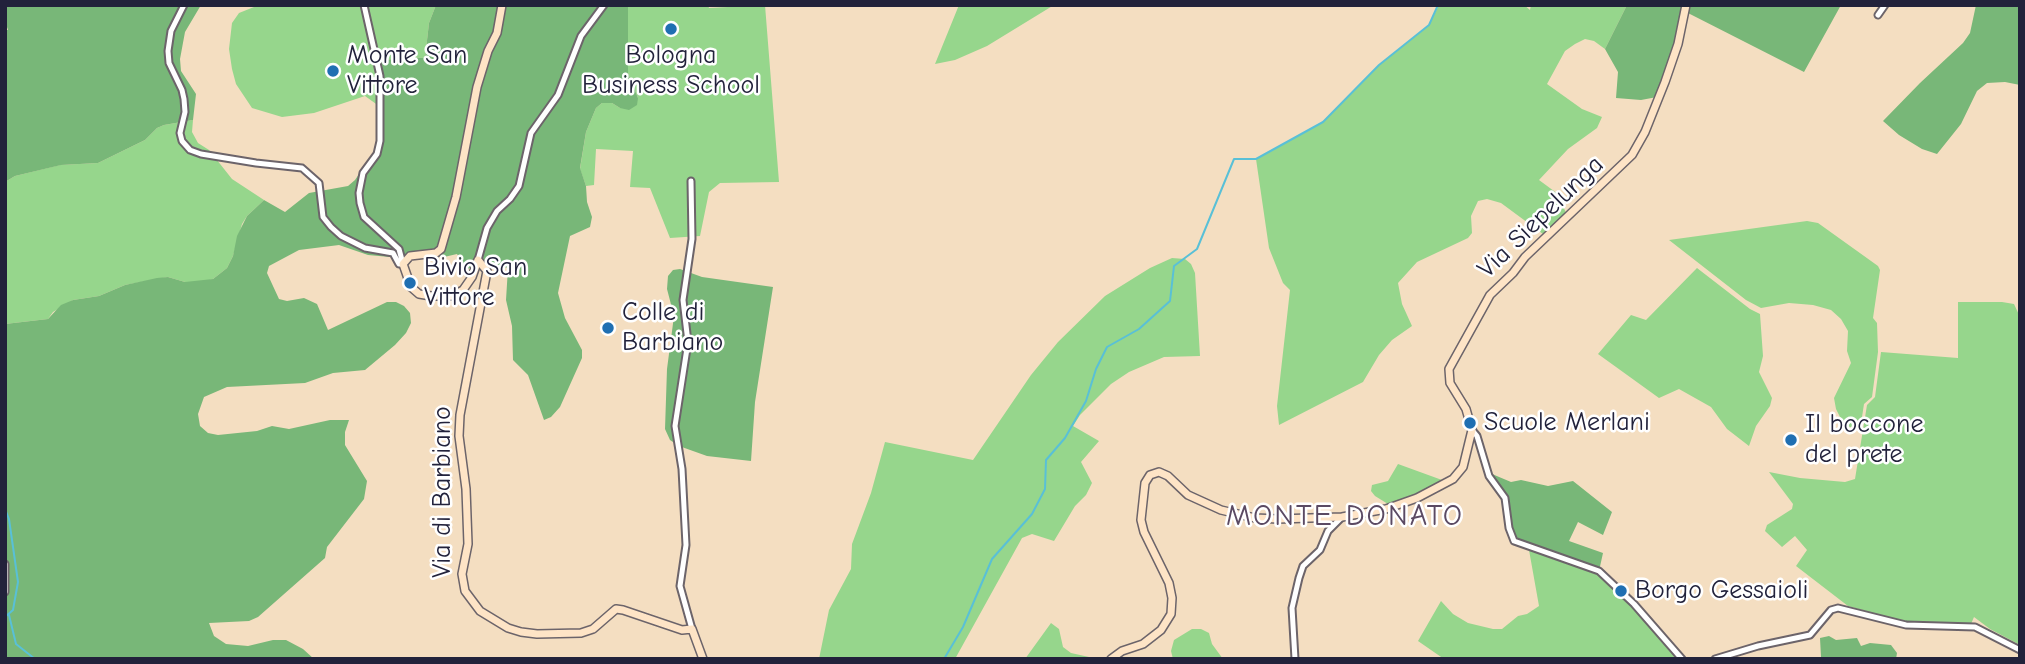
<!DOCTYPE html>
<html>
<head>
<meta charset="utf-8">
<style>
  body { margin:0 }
  #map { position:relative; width:2025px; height:664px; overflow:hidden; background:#f4dec1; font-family:"Comic Neue",sans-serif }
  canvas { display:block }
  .frame { position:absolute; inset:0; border:7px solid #22223b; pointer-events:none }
</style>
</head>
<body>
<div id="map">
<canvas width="2025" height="664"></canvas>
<div class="frame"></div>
</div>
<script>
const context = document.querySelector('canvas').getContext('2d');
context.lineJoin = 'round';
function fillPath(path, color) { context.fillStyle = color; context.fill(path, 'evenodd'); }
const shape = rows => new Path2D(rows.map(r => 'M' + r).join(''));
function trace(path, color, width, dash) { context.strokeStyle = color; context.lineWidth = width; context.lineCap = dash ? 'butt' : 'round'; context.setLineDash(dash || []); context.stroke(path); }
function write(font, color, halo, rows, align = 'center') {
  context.font = font + ' "Comic Neue",sans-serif'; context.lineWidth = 5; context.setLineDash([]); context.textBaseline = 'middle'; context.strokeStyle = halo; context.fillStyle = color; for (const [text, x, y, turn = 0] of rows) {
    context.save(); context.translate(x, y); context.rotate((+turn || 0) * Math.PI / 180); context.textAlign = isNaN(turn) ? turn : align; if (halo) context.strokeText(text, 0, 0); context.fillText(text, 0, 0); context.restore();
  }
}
const green = shape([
  [259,5,436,5,429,23,425,58,405,57,386,60,378,65,379,106,365,96,314,113,282,117,252,108,236,84,232,69,229,49,232,23,239,13],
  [628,5,708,5,709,8,765,5,779,182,720,183,709,192,700,236,670,238,650,188,630,187,633,151,596,149,594,185,586,186,580,169,586,132,596,108,602,103,612,103,620,108,638,98,628,73],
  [959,5,1054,5,987,46,955,60,935,64],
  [1439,5,1524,5,1530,10,1531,5,1627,5,1605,49,1594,41,1585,39,1575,44,1565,51,1547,84,1582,109,1602,117,1597,128,1568,149,1539,180,1558,194,1566,213,1543,234,1501,203,1487,199,1478,201,1471,216,1472,233,1468,238,1417,262,1398,283,1402,304,1412,326,1392,340,1379,355,1363,382,1279,425,1277,406,1290,290,1283,283,1269,248,1256,159,1323,122,1379,65,1429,25],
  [193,120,192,132,198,143,209,150,232,179,264,200,247,216,242,224,233,256,227,268,213,279,203,282,185,282,168,277,125,285,99,296,73,300,53,312,48,319,5,324,5,182,15,176,60,165,98,163,145,140,157,128,164,125],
  [1807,221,1818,223,1878,266,1880,270,1873,318,1877,323,1878,352,1872,397,1864,404,1860,430,1844,425,1836,409,1834,398,1851,363,1847,351,1848,331,1841,319,1831,310,1813,305,1789,303,1761,308,1746,300,1669,240],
  [1172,258,1185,259,1191,264,1195,273,1200,356,1164,357,1129,372,1111,384,1080,415,1073,426,1099,441,1081,462,1092,483,1086,495,1075,506,1054,541,1032,534,1022,538,955,659,819,659,829,610,851,569,852,544,871,493,885,442,973,460,1031,375,1058,342,1105,296,1150,268],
  [1697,268,1750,309,1760,314,1763,356,1759,372,1772,398,1770,406,1756,426,1749,446,1727,429,1711,407,1679,389,1659,398,1598,354,1631,315,1646,320],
  [1958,302,2002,302,2014,304,2020,317,2020,645,1990,629,1974,617,1971,624,1909,623,1848,606,1796,566,1807,550,1795,536,1782,547,1765,531,1767,525,1792,509,1793,504,1769,472,1800,478,1845,482,1855,479,1867,405,1875,397,1881,352,1958,358],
  [1398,464,1442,480,1408,498,1388,504,1375,496,1371,491,1372,485,1388,481],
  [1529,550,1594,570,1616,585,1686,659,1444,659,1418,641,1441,601,1453,614,1468,623,1493,629,1502,629,1518,616,1527,614,1539,606],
  [1051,623,1059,629,1063,647,1071,653,1089,657,1088,659,1025,659],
  [1192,629,1201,629,1209,633,1212,644,1223,659,1173,659,1171,651,1174,640]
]);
const forest = shape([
  [5,5,201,5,185,32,180,59,181,71,196,94,193,120,164,125,157,128,145,140,98,163,61,165,15,176,5,182,5,30,8,30,5,21],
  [436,5,628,5,628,73,638,98,637,105,629,110,620,108,612,103,602,103,596,108,586,132,580,168,586,186,587,202,592,217,590,227,570,236,558,293,565,318,582,350,582,358,560,407,551,417,544,420,528,375,513,360,512,326,506,300,508,268,490,264,466,269,457,254,444,257,424,255,401,258,368,255,339,245,299,250,269,266,267,273,279,299,287,301,304,298,317,304,328,330,387,302,396,302,404,306,410,313,411,323,406,333,395,345,365,370,333,373,305,383,227,387,204,397,198,414,200,426,208,433,218,435,257,431,272,426,289,429,330,420,349,420,345,432,345,445,367,481,364,499,327,547,325,558,258,617,249,621,209,623,214,636,226,644,248,646,273,640,286,640,303,649,314,659,5,659,5,324,48,319,61,305,73,300,99,296,125,285,157,278,168,277,185,282,213,279,227,268,233,256,237,236,247,216,264,200,285,212,309,193,348,186,355,180,378,146,378,65,386,60,405,57,425,58,429,23],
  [1627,5,1841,5,1804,72,1686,12,1657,97,1641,100,1616,98,1618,72,1605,49],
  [1976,5,2020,5,2020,85,2005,82,1987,83,1977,91,1961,124,1937,154,1922,149,1899,135,1883,121,1920,83,1963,43,1970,33],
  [680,269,702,277,773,287,755,402,751,461,707,456,679,446,670,440,665,429,667,369,674,316,667,289,668,276,673,270],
  [1492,474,1511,482,1521,480,1548,486,1573,481,1612,512,1603,535,1578,522,1569,541,1603,553,1599,571,1514,541,1505,498,1489,476],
  [1829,636,1836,640,1857,638,1861,646,1870,643,1891,645,1897,653,1896,659,1816,659,1821,657,1820,638]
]);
const stream = shape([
  [5,509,9,519,18,582,13,610,5,617],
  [9,615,16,644,35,659],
  [944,659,963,627,992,559,1032,514,1045,489,1046,460,1065,438,1086,401,1096,369,1107,347,1139,329,1170,301,1174,266,1197,249,1234,159,1256,159,1323,122,1379,65,1429,25,1438,5]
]);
const street = shape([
  [184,5,171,31,168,51,169,63,182,90,184,99,185,112,180,133,182,141,190,150,201,154,256,163,302,168,319,183,323,217,331,227,341,236,365,248,393,253,399,264,403,264],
  [364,5,380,76,380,141,377,154,363,173,359,193,360,203,364,217,399,249,403,264],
  [1878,15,1885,5],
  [691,181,692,239,683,300,688,342,675,426,682,469,686,545,680,586,692,629],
  [478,260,487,228,497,211,510,199,519,186,531,133,558,95,581,36,604,5],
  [1472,430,1477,436,1489,476,1505,498,1509,528,1514,541,1599,571,1634,604,1682,659],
  [5,564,5,592],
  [1295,659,1292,608,1299,578,1303,566,1320,550,1328,531,1342,517],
  [1715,659,1758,646,1810,635,1831,610,1838,608,1906,625,1975,627,2020,650]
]);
const secondary = shape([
  [502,5,497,33,488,51,477,87,456,197,441,249,436,253,410,256,403,264,411,287,419,294,431,296,452,296,463,290,472,277,478,260,487,271,460,415,459,436,466,489,468,544,462,574,465,591,480,611,508,628,521,632,537,634,581,633,593,629,616,609,623,610,682,630,692,629,703,659],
  [1111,659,1122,651,1143,644,1161,630,1171,614,1172,598,1169,583,1144,532,1141,520,1145,483,1150,475,1159,472,1168,476,1188,495,1221,510,1255,518,1278,519,1342,517,1386,509,1417,498,1453,479,1463,467,1472,430,1466,409,1450,383,1449,369,1490,295,1513,273,1525,257,1632,155,1645,132,1665,82,1678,44,1686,5]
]);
const markers = [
  [671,29,7,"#1f6fb2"],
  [333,71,7,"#1f6fb2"],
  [410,283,7,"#1f6fb2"],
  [608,328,7,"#1f6fb2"],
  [1470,423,7,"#1f6fb2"],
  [1791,440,7,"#1f6fb2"],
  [1621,591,7,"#1f6fb2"]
];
const poiNames = [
  ["Monte San",347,56],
  ["Vittore",347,86],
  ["Bologna",671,56,"center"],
  ["Business School",671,86,"center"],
  ["Bivio San",424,268],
  ["Vittore",424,298],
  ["Colle di",622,313],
  ["Barbiano",622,343],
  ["Scuole Merlani",1484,423],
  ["Il boccone",1805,425],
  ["del prete",1805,455],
  ["Borgo Gessaioli",1635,591]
];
const streetNames = [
  ["Via Siepelunga",1541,217,-44],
  ["Via di Barbiano",443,492,-90]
];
const quarterNames = [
  ["MONTE DONATO",1345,517]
];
fillPath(green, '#96d68c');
fillPath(forest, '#78b778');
trace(stream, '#59c0d7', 2);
trace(street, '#6c646a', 9);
trace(secondary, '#6c646a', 10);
trace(street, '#fff', 5);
trace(secondary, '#fee4c6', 7);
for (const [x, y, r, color] of markers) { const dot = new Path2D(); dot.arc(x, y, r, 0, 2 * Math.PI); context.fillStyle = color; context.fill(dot); trace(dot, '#fff', 2.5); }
write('26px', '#22223b', '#fff', poiNames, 'left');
write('26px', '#22223b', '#fff', streetNames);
context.letterSpacing = '2px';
write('30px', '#5b4a63', '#fff', quarterNames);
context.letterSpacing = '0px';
</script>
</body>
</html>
